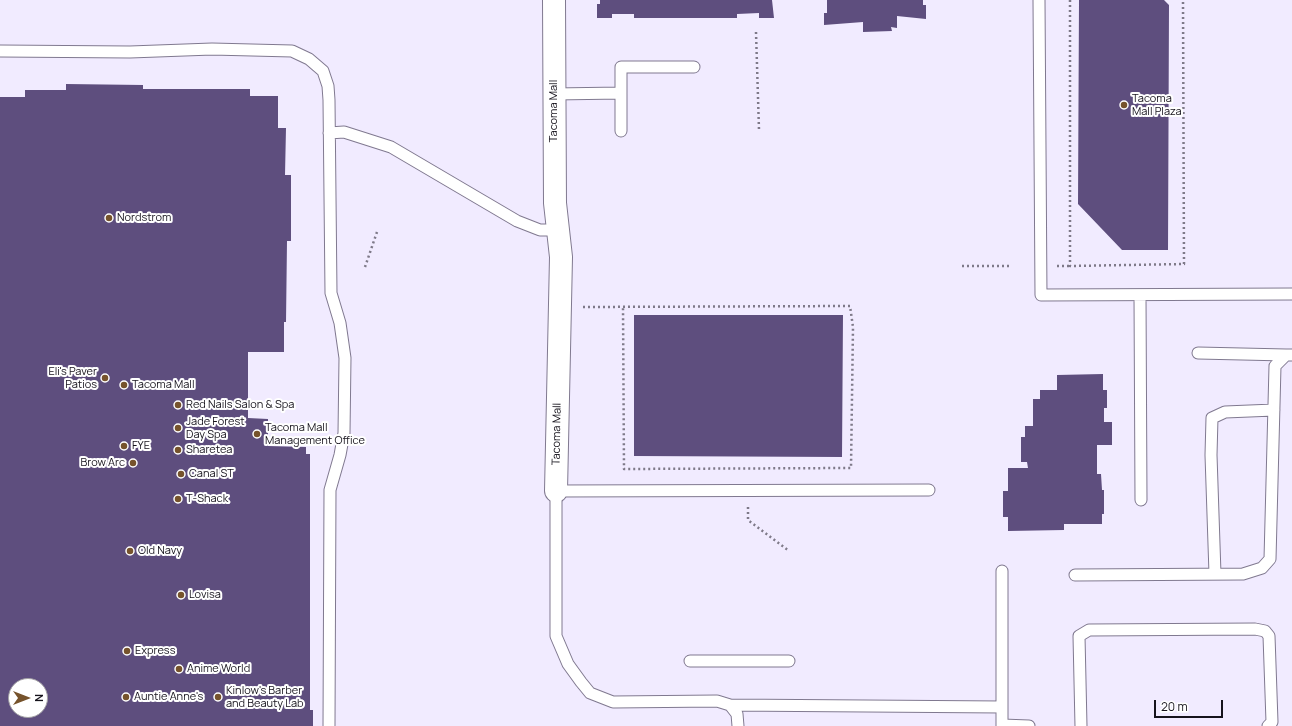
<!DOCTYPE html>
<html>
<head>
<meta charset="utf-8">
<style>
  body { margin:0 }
  #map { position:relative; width:1292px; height:726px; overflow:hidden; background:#f1ebff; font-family:Manrope,sans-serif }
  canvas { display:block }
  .north { position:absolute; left:8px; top:678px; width:40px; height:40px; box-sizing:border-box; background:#fff; border:1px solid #a2a1a4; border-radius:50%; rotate:90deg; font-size:11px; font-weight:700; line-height:16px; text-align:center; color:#16131c }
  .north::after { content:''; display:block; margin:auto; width:14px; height:18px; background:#76532c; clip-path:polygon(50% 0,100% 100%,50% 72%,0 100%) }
  .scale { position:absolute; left:1154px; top:700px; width:69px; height:18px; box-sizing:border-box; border:2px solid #16131c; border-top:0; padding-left:5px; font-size:12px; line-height:14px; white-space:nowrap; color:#16131c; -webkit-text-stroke:3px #fff; paint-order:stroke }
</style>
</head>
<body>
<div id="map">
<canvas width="1292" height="726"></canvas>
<div class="north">N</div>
<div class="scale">20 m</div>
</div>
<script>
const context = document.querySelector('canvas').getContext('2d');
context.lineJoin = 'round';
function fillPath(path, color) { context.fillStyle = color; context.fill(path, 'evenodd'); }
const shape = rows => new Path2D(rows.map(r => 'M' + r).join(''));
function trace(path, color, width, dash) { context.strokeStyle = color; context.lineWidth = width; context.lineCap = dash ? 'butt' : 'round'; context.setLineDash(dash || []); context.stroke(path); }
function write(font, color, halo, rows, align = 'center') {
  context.font = font + ' Manrope,sans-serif'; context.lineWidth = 4; context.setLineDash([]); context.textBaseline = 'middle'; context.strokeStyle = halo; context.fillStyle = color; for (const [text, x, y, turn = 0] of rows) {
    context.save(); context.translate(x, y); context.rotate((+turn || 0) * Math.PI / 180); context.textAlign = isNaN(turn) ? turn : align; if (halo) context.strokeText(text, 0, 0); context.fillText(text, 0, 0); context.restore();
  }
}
const building = shape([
  [600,0,772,0,774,18,759,18,759,13,737,14,737,18,634,18,634,14,612,14,612,18,597,18,597,4,600,4],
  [827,0,923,0,923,5,926,5,926,19,897,16,897,28,891,27,892,31,863,32,863,22,824,25,824,13,827,13],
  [1079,0,1164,0,1169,5,1168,250,1122,250,1078,204],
  [66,84,143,85,143,89,250,89,250,96,278,96,278,128,286,128,285,175,291,175,291,241,287,241,286,322,284,322,284,352,248,352,248,418,268,419,268,446,306,447,306,454,310,454,310,710,313,710,313,726,0,726,0,97,25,97,25,90,66,90],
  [16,686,40,686,40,710,16,710],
  [634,315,843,315,842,457,634,456],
  [1103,374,1103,390,1107,390,1107,408,1104,408,1104,422,1112,422,1112,445,1097,445,1097,474,1101,474,1102,490,1104,490,1104,514,1102,514,1102,524,1064,524,1064,530,1008,531,1008,517,1003,517,1003,491,1008,491,1008,468,1028,468,1027,462,1021,462,1021,437,1025,437,1025,426,1033,426,1033,399,1040,399,1040,390,1057,390,1057,375]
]);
const path = shape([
  [1070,0,1070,266,1184,264,1183,0],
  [756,32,759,130],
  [962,266,1011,266],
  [1057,266,1070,266],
  [365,267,377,232],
  [583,307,850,306,853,327,851,468,624,469,623,307],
  [748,507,748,520,789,551]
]);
const lane = shape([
  [1039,0,1041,295,1292,294],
  [0,51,130,52,212,49,292,51,309,59,323,71,328,86,329,100,331,293,340,323,345,358,344,433,340,455,330,490,329,726],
  [554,94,621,93],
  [621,131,621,67,694,67],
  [329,133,344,132,391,147,517,221,540,230,557,230],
  [1140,295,1141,500],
  [1198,353,1286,355],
  [1002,571,1002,726],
  [1215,574,1211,455,1212,418,1225,412,1274,410],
  [1075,575,1243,574,1262,568,1270,559,1275,366,1286,355,1292,355],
  [690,661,789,661],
  [730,705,1002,707],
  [1002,725,1029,726],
  [738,726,737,714,730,705,717,701,613,702,590,693,581,682,568,664,556,636,556,491,929,490],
  [1081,726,1079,636,1089,630,1255,629,1265,631,1269,636,1272,722,1268,726]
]);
const street = shape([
  [554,0,555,203,561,257,556,491]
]);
const markers = [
  [1124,105,4,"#76532c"],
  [109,218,4,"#76532c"],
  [105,378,4,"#76532c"],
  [124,385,4,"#76532c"],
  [178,405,4,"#76532c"],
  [178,428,4,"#76532c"],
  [257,434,4,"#76532c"],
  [124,446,4,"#76532c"],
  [178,450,4,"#76532c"],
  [133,463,4,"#76532c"],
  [181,474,4,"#76532c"],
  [178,499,4,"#76532c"],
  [130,551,4,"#76532c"],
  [181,595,4,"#76532c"],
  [127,651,4,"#76532c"],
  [179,669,4,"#76532c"],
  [126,697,4,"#76532c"],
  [218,697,4,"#76532c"]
];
const poiNames = [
  ["Tacoma",1132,99],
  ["Mall Plaza",1132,112],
  ["Nordstrom",117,218],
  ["Eli's Paver",97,372,"right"],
  ["Patios",97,385,"right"],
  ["Tacoma Mall",132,385],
  ["Red Nails Salon & Spa",186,405],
  ["Jade Forest",186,422],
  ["Day Spa",186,435],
  ["Tacoma Mall",265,428],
  ["Management Office",265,441],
  ["FYE",132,446],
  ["Sharetea",186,450],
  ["Brow Arc",125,463,"right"],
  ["Canal ST",189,474],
  ["T-Shack",186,499],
  ["Old Navy",138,551],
  ["Lovisa",189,595],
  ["Express",135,651],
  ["Anime World",187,669],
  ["Kinlow's Barber",226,691],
  ["and Beauty Lab",226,704],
  ["Auntie Anne's",134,697]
];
const streetNames = [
  ["Tacoma Mall",554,111,-90],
  ["Tacoma Mall",557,434,-89]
];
fillPath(building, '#5e4e7e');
trace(lane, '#807990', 13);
trace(street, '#807990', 24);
trace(path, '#7e7988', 2.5, [2, 3]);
trace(lane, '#fff', 11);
trace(street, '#fff', 22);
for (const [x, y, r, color] of markers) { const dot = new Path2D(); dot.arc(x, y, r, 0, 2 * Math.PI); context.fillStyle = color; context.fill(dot); trace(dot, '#fff', 1.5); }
write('11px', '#16131c', '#fff', poiNames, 'left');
write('11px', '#16131c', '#fff', streetNames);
</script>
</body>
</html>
